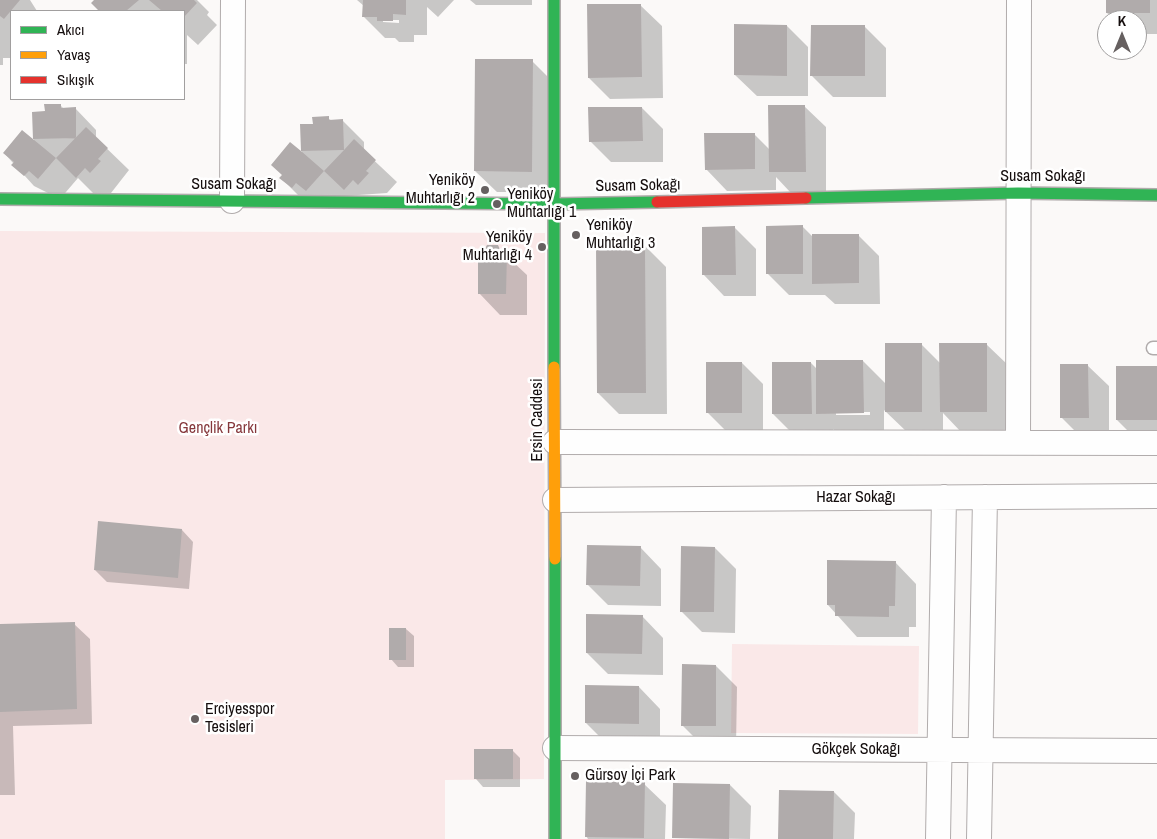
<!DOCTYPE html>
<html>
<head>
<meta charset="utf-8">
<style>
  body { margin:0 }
  #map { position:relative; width:1157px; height:839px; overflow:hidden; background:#fbf9f8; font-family:"Archivo Narrow",sans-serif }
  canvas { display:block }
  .legend { position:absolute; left:10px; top:10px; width:175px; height:90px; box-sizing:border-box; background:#fff; border:1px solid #a19f9f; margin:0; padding:6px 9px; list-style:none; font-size:15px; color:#150e0e }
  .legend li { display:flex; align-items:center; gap:10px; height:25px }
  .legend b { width:25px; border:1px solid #a19f9f }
  .north { position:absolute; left:1097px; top:10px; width:50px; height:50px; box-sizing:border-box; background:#fff; border:1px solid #a19f9f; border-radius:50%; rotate:0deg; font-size:14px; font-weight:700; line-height:20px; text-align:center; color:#150e0e }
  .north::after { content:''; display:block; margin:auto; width:18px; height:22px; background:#666060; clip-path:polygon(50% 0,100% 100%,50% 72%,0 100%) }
</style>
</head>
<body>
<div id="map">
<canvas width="1157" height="839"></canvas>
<ul class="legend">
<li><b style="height:6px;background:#30b455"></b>Akıcı</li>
<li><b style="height:6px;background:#ff9f0a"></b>Yavaş</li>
<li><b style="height:6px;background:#e5322d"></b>Sıkışık</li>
</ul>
<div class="north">K</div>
</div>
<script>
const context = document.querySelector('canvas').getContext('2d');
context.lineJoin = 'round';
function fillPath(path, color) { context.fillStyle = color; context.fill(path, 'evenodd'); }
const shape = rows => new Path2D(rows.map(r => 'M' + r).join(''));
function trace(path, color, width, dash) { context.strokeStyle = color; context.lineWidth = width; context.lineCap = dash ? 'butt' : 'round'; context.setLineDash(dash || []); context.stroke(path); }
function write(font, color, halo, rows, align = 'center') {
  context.font = font + ' "Archivo Narrow",sans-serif'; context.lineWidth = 5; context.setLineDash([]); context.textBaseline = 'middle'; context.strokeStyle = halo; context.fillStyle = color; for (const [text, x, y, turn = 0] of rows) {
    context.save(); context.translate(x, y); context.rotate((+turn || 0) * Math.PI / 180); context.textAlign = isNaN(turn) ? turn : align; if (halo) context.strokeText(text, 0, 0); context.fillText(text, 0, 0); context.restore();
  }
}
const green = shape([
  [0,231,545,233,544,779,445,780,445,839,0,839],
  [732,644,919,646,918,734,731,733]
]);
const shadow = shape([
  [0,0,30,0,37,11,11,11,11,58,3,58,3,65,0,65],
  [96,0,197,0,209,12,207,15,217,25,198,45,187,35,187,64,184,64,184,11,101,11,93,3],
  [357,0,454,0,438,17,427,7,427,35,414,35,414,42,399,42,395,38,385,38,364,17,364,6],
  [383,20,399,20,399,23,383,22],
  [470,0,532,0,532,5,476,5],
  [1107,0,1157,0,1157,34,1137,34,1137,20,1115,20,1107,13],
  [640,5,662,26,663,98,610,99,589,78],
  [787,26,808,47,808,96,757,96,735,75],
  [865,27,886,48,886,97,833,97,812,76],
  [532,61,553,82,553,192,497,192,475,171],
  [60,105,64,109,75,108,96,130,96,138,129,170,111,193,98,198,78,178,60,199,34,186,4,153,34,141,33,113,46,113],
  [804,106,826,127,826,192,791,193,776,177,776,190,727,191,706,169,754,134,770,150],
  [642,108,663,129,663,162,611,162,590,141],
  [328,118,332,121,343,121,364,142,364,151,397,182,387,193,302,199,281,178,302,154,301,125,314,125],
  [802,226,813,237,858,235,879,256,880,304,835,304,825,295,789,295,768,274],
  [735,228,756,249,756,296,724,296,703,274],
  [645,246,666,267,667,414,619,414,598,393],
  [497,247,527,275,527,315,500,315,479,293,481,257],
  [921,344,941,364,986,344,1008,365,1008,432,962,433,943,413,943,433,908,433,884,410,884,434,838,435,833,429,833,435,794,435,773,414,811,363,817,369,863,361,886,384],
  [836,412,870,412,870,415,836,415],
  [742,363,763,384,763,434,729,434,708,413],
  [1087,365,1109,386,1109,438,1083,439,1062,418],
  [1157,367,1157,441,1138,441,1117,420],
  [182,530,193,542,189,589,107,582,95,570],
  [640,547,661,569,661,606,608,605,587,584],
  [715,548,736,569,735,633,702,632,681,611],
  [895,562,916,584,916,627,909,627,909,637,857,637,828,605],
  [642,616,663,638,663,675,608,674,587,653],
  [74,624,90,639,92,724,13,726,15,795,0,795,0,626],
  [406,629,414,636,414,667,398,667,391,659],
  [716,666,737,687,736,747,704,747,682,725],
  [639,687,660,709,660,745,607,744,586,723],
  [512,750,520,758,520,787,483,787,476,779],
  [644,784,666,805,665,839,588,839,586,836],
  [730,785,751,806,750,839,673,838],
  [834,792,855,813,854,839,779,839]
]);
const building = shape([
  [0,0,20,0,4,19,0,16],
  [94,0,139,0,126,11,99,11,91,3],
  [149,0,194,0,197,3,184,17,184,11,162,11],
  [363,0,406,0,406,15,393,14,393,21,377,21,377,17,362,17],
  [1106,0,1150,0,1150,13,1106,13],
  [587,4,641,4,642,77,588,78],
  [734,24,787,25,787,76,734,75],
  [811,25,865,25,865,76,810,76],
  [475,59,533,59,532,172,474,171],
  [44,104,61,104,61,108,76,107,76,138,33,139,32,112,45,111],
  [768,105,805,105,806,172,769,172],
  [588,107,642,107,643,141,589,142],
  [329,116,329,120,343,119,344,150,354,139,376,160,366,171,369,173,358,185,353,180,344,190,324,171,306,191,296,183,292,188,279,178,282,175,271,165,290,142,301,151,300,124,313,124,312,117],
  [344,150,324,171,301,151],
  [86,127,108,148,98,159,101,161,90,173,85,168,76,178,56,158],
  [22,130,56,158,38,179,29,171,24,176,11,165,14,162,3,153],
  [704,133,755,133,755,169,705,170],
  [803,225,803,274,766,274,766,226],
  [735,226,736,275,702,275,702,227],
  [812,234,859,234,859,283,812,284],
  [487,245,498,245,501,252,507,252,506,294,478,294,478,256,481,256],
  [596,245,645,245,646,393,597,393],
  [885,343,922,343,922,412,885,412],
  [939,343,987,343,987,412,940,412],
  [816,360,863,360,864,413,816,414],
  [706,362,742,362,742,413,706,413],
  [772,362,811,362,812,414,772,414],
  [1060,364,1088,364,1089,418,1060,418],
  [1116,366,1157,366,1157,420,1116,420],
  [98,521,182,529,178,578,94,570],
  [587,545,641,546,640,586,586,585],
  [681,546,715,547,714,612,680,612],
  [827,560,896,561,895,606,889,606,889,617,835,616,835,605,827,605],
  [586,614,643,615,642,654,586,653],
  [75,622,77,709,0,712,0,624],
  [389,628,406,628,406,660,389,660],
  [682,664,716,665,716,726,681,726],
  [585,685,639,686,639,724,585,723],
  [474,749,513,749,513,779,474,779],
  [586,781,645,782,644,838,585,837],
  [673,783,730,784,729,839,672,838],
  [779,790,834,791,833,839,778,839]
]);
const lane = shape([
  [1153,348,1157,348]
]);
const street = shape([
  [232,201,233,0],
  [555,442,1157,443],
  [1018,443,1019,0],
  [555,500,1157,496],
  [555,748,1157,751],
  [938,839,944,497],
  [979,839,985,497]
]);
const fast = shape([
  [554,0,554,367],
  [806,198,1018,193,1157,195],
  [0,199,554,204,657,202],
  [555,559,555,839]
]);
const slow = shape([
  [554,367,555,559]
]);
const jam = shape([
  [657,202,806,198]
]);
const markers = [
  [485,190,5,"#666060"],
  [497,204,5,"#666060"],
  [576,235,5,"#666060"],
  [542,247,5,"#666060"],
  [195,719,5,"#666060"],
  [575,776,5,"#666060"]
];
const streetNames = [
  ["Susam Sokağı",1043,177],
  ["Susam Sokağı",234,185],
  ["Susam Sokağı",638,186,-1],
  ["Ersin Caddesi",538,420,-90],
  ["Hazar Sokağı",856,498],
  ["Gökçek Sokağı",856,750]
];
const poiNames = [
  ["Yeniköy",475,181,"right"],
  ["Muhtarlığı 2",475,199,"right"],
  ["Yeniköy",507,195],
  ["Muhtarlığı 1",507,213],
  ["Yeniköy",586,226],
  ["Muhtarlığı 3",586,244],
  ["Yeniköy",532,238,"right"],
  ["Muhtarlığı 4",532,256,"right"],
  ["Erciyesspor",205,710],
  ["Tesisleri",205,728],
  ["Gürsoy İçi Park",585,776]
];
const parkNames = [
  ["Gençlik Parkı",218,429]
];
fillPath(green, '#fae8e8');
fillPath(shadow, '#0003');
fillPath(building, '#b0abab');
trace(lane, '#b1acac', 15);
trace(street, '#b1acac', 26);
trace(fast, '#b1acac', 14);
trace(slow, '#b1acac', 14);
trace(jam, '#b1acac', 14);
trace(lane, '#fefefe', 12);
trace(street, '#fefefe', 24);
trace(fast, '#30b455', 11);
trace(slow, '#ff9f0a', 11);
trace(jam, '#e5322d', 11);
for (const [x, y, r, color] of markers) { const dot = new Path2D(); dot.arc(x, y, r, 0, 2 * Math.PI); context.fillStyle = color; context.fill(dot); trace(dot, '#fff', 2); }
write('16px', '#150e0e', '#fff', streetNames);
write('16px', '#150e0e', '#fff', poiNames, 'left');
write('16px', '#86383c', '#fff', parkNames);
</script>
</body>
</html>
